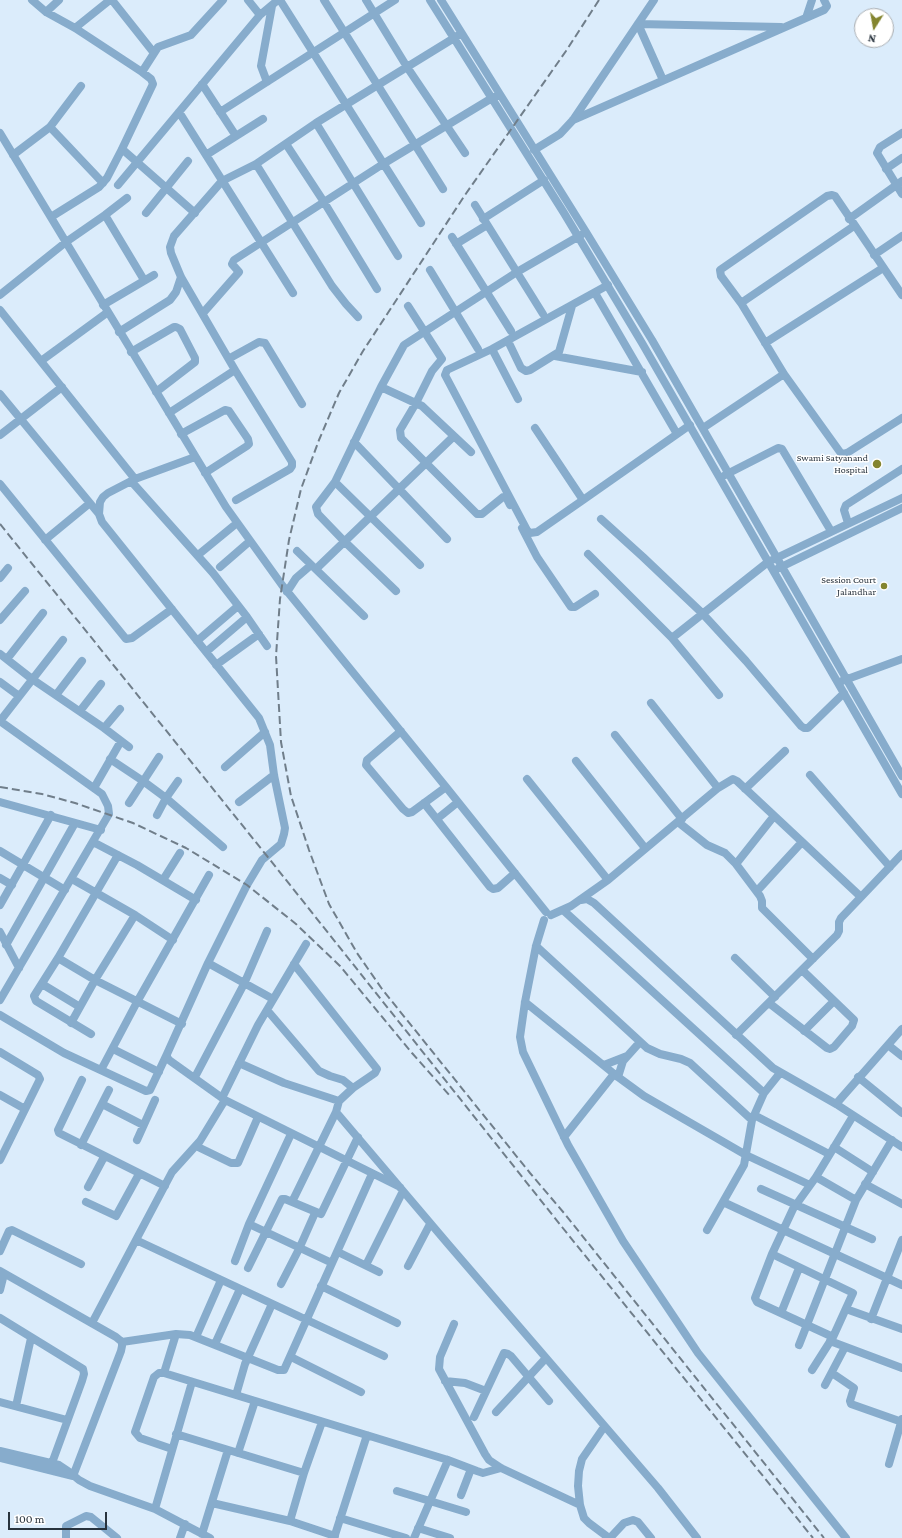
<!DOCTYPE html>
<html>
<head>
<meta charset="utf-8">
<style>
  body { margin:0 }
  #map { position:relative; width:902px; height:1538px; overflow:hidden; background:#dbecfb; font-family:"Crimson Pro",serif }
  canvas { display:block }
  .north { position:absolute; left:854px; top:8px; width:40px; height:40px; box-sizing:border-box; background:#fff; border:1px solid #a9adb1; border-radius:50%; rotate:191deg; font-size:11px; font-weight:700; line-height:16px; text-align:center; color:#28333d }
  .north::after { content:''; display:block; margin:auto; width:14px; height:18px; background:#84852f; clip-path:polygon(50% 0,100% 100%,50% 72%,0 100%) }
  .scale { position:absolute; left:8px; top:1512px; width:99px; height:18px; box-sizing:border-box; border:2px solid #28333d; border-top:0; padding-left:5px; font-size:12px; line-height:14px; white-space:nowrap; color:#28333d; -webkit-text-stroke:3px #fff; paint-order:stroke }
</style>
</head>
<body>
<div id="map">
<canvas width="902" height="1538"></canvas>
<div class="north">N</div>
<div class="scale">100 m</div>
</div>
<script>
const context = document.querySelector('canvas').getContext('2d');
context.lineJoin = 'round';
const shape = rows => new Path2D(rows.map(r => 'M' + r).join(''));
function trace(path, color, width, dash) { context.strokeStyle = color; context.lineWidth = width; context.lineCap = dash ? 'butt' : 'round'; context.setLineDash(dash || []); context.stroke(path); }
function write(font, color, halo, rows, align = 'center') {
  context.font = font + ' "Crimson Pro",serif'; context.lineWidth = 3; context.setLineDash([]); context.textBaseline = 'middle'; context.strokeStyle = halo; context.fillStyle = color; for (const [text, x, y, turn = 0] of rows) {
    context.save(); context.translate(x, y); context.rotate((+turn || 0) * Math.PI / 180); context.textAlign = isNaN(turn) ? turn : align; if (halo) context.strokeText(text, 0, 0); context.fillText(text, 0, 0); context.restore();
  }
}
const minor = shape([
  [32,0,46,12,75,28,142,72,151,79,153,84,122,149,107,178,99,187,51,217],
  [112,0,154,53],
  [248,0,260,15],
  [280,0,421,223],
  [324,0,443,189],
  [366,0,407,67,465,153],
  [430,0,564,213,642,343,902,794],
  [441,0,586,232,652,340,902,776],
  [46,12,59,0],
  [806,18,812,0],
  [75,28,110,0],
  [142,72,158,47,191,35,223,0],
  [663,80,638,24,781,27],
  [267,82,261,66,272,6],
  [202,84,236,136,206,155],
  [179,112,293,293],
  [220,112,395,0],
  [573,120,824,10,827,6,824,0],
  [316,123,398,256],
  [50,127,103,183],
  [0,133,226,507,282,585,446,787,546,912],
  [902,133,880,147,877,153,902,194],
  [236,136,263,119],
  [286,144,324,202,377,289],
  [122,149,195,213],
  [534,150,560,134,573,120,654,0],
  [13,155,50,127,81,86],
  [256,164,332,286,346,304,358,317],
  [886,169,902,158],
  [118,185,260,15,278,0],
  [475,205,543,314],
  [146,213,188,161],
  [105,215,144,280],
  [483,219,544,180],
  [849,219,902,181],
  [452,237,511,331],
  [456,244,487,225],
  [874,255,902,236],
  [430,270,478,349],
  [608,285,492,349,447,370,445,375,527,530,530,533,537,532,583,500,690,425],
  [595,293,677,434],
  [0,295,66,242,105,215,127,198],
  [902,295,835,196,832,195,827,196,720,270,721,276,741,303,784,374,840,452,843,454,847,453,902,418],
  [741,303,854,226],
  [103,305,154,275],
  [408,306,442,359,432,371,416,403,400,430,401,438,477,514,482,514,503,497,506,497,510,505],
  [0,310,135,479],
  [203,313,239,272,232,264,234,260,383,164,497,95],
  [119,332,170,300,176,292,181,277],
  [508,341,521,368,526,371,530,370,559,352,572,306],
  [765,343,883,268],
  [492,349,518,399],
  [131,352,174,327,176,327,180,329,195,358,195,362,156,392],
  [555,356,642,372],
  [230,358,259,342,265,343,302,404],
  [41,361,108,312],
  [381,387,422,406,471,452],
  [0,394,99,514],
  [169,413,235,370],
  [535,428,583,500],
  [703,428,784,374],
  [181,434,225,410,229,411,248,439,249,444,247,446,205,473],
  [0,435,62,387],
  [354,442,447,539],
  [195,457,135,479,108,493,103,497,100,502,99,514,102,522,259,718,270,745,274,775,285,828,284,834,281,844,262,860,247,885,208,963,167,1054,167,1057,169,1060,225,1100,400,1187],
  [725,475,776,449,778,448,782,449,831,531],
  [131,481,213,573,247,617,267,646],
  [335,482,420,565],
  [0,484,126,639,132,638,172,609],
  [236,500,290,469,292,466,292,462,235,370,181,277,171,253,170,247,174,236,222,181,256,164,316,123,459,35],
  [601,519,643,557,702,613,746,661,801,726,804,728,808,728,844,693],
  [848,523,844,510,846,505,902,469],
  [522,528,537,557,571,607,575,607,595,594],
  [45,540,90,503],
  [297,551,364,616],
  [588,554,672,638,719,695],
  [198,555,237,523],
  [220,567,250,541],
  [316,569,454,436],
  [777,569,902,508],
  [0,578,8,568],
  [396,591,344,541,318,514,316,507,335,482,381,387,404,345,517,272,581,235],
  [287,592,296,578,311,565],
  [0,620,25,591],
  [672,638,768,562,902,498],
  [197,641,238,606],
  [206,652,247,617],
  [0,654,32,679,104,728,129,747],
  [7,659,43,613],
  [216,665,259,634],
  [842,681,902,659],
  [0,682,19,696],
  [56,695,82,661],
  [651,703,718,788],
  [80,711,101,684],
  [0,721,102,794,108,806,109,814,0,1000],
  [0,721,63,640],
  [104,728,120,709],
  [401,731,367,760,366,765,403,809,408,813,412,812,446,787],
  [615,735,682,819],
  [110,759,143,781,166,798,223,847],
  [576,761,645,848],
  [225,767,265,732],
  [810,775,890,867],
  [527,779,608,880],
  [94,788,121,741],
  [745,789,785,751],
  [0,802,101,830],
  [239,802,274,775],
  [129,803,159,757],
  [424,803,490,887,493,889,498,888,515,873],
  [157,815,166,798,178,781],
  [437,819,458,802],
  [678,822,707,845,725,853,736,864,760,896,762,901,762,908,813,959],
  [93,842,137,865,196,900],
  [0,851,65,890],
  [736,864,774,816],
  [0,878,12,885],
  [72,879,135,915,173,940],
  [163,880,180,853],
  [757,891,802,842],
  [581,900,587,899,594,903,773,1068,836,1104,902,1147],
  [0,905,51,815],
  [563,910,764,1093,780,1073],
  [551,915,571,906,608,880,718,788,733,779,737,781,861,897],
  [544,920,536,946,525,1002,520,1037,523,1052,568,1145,623,1241,698,1353,846,1538],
  [0,932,19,968],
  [6,945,75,823],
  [536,946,647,1048,660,1054,681,1059,690,1063,752,1120],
  [58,958,95,980,182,1024],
  [735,958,775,997],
  [208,963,273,999],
  [294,964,377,1069,375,1073,353,1088,339,1101,336,1112,448,1244,658,1488,697,1538],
  [42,984,80,1007],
  [525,1002,618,1077,644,1096,746,1155,810,1185],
  [769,1003,827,1048,830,1049,834,1047,852,1026,854,1020,802,970],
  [267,1010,319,1071,330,1076,343,1080,353,1088],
  [0,1015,64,1053,146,1091,150,1090,167,1054],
  [71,1023,95,980,135,915],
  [804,1031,834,1001],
  [91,1034,36,1001,34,996,58,958,118,855],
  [736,1035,837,935,839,931,839,922,841,918,902,854],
  [888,1045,902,1056],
  [113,1049,159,1072],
  [0,1052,38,1075,40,1079,0,1160],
  [239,1063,284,1083,339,1101],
  [604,1065,627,1056],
  [101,1070,137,1002,209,875],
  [195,1077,244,984,267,931],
  [618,1077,623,1061,640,1042],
  [858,1077,902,1113],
  [82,1080,58,1130,59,1133,165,1186],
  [0,1095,25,1109],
  [222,1098,258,1025,306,944],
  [102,1104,143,1125],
  [836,1104,902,1029],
  [754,1115,829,1154],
  [291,1134,249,1224,332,1263],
  [564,1137,614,1074],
  [137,1140,155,1100],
  [81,1145,109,1090],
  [196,1146,231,1163,238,1163,258,1117],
  [834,1147,873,1172],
  [816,1177,856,1200],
  [865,1184,902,1204],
  [88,1187,104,1157],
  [761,1189,872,1239],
  [86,1202,116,1216,139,1174],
  [292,1202,336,1112],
  [723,1202,902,1285],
  [707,1230,744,1165,752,1120,764,1093],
  [136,1240,384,1356],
  [0,1251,9,1231,12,1230,81,1264],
  [338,1252,379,1272],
  [772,1254,853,1293,833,1337,812,1370],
  [235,1261,249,1224],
  [366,1265,403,1191],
  [408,1266,430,1224],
  [248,1268,282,1199,285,1199,321,1214,358,1137],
  [0,1271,116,1337,122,1342,122,1346,121,1351,73,1476],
  [281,1284,299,1249,315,1213],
  [321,1286,397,1323],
  [0,1290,4,1274],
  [846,1309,902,1329],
  [781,1313,799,1268],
  [0,1318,83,1369,84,1374,82,1381,52,1463],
  [871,1319,902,1240],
  [92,1323,172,1172,200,1141,225,1100],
  [454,1324,440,1357,439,1369,485,1454,489,1460,501,1468,580,1505],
  [196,1337,221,1280],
  [833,1337,757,1302,755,1298,772,1254,793,1209,816,1177,853,1116],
  [830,1341,902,1368],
  [122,1342,176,1334,190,1335,278,1370,284,1370,372,1174],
  [215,1344,240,1289],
  [799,1345,856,1200,892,1140],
  [291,1357,361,1392],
  [164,1373,176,1334],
  [832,1373,854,1388,850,1401,851,1404,902,1422],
  [445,1381,465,1383,486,1391],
  [825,1385,845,1347],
  [236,1395,245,1364,272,1304],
  [0,1402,67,1420],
  [16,1406,31,1338],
  [496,1412,546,1358],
  [474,1417,504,1353,508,1354,511,1356,549,1401],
  [604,1427,582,1459,579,1471,578,1486,580,1505,584,1518,589,1523,609,1538],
  [176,1434,304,1473],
  [172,1449,140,1438,135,1432,154,1377,159,1373,164,1373,448,1460,477,1471,483,1473,501,1468],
  [0,1451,59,1465,68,1471,79,1480,90,1486,155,1509,210,1538],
  [238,1453,255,1401],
  [0,1458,73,1476],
  [889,1464,902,1419],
  [397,1491,466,1512],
  [461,1495,471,1469],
  [212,1503,290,1521,335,1536],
  [155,1509,192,1382],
  [340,1518,406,1538],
  [290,1521,304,1473,322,1422],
  [418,1528,450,1538],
  [202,1534,228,1450],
  [66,1538,66,1526,86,1516,91,1517,117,1538],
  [180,1538,185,1524],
  [334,1538,367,1435],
  [414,1538,448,1460],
  [610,1538,624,1523,633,1520,638,1522,651,1538]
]);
const rail = shape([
  [599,0,566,51,465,195,363,351,339,393,319,440,301,489,289,540,280,599,276,656,281,742,291,796,309,850,329,904,357,953,382,989,530,1173,564,1213,824,1538],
  [0,524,267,856,562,1227,813,1538],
  [0,787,42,794,75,803,133,823,186,848,247,885,296,924,340,966,412,1053,451,1097]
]);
const markers = [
  [877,464,5,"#84852f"],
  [884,586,4,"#84852f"]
];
const poiNames = [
  ["Swami Satyanand",868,458],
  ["Hospital",868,470],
  ["Session Court",876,580],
  ["Jalandhar",876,592]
];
trace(minor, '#87accc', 8);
trace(rail, '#707e8a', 2, [8, 4]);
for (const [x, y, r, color] of markers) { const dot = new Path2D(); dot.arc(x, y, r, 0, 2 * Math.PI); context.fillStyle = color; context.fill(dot); trace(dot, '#fff', 1.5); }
write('10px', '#28333d', '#fff', poiNames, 'right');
</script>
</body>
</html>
